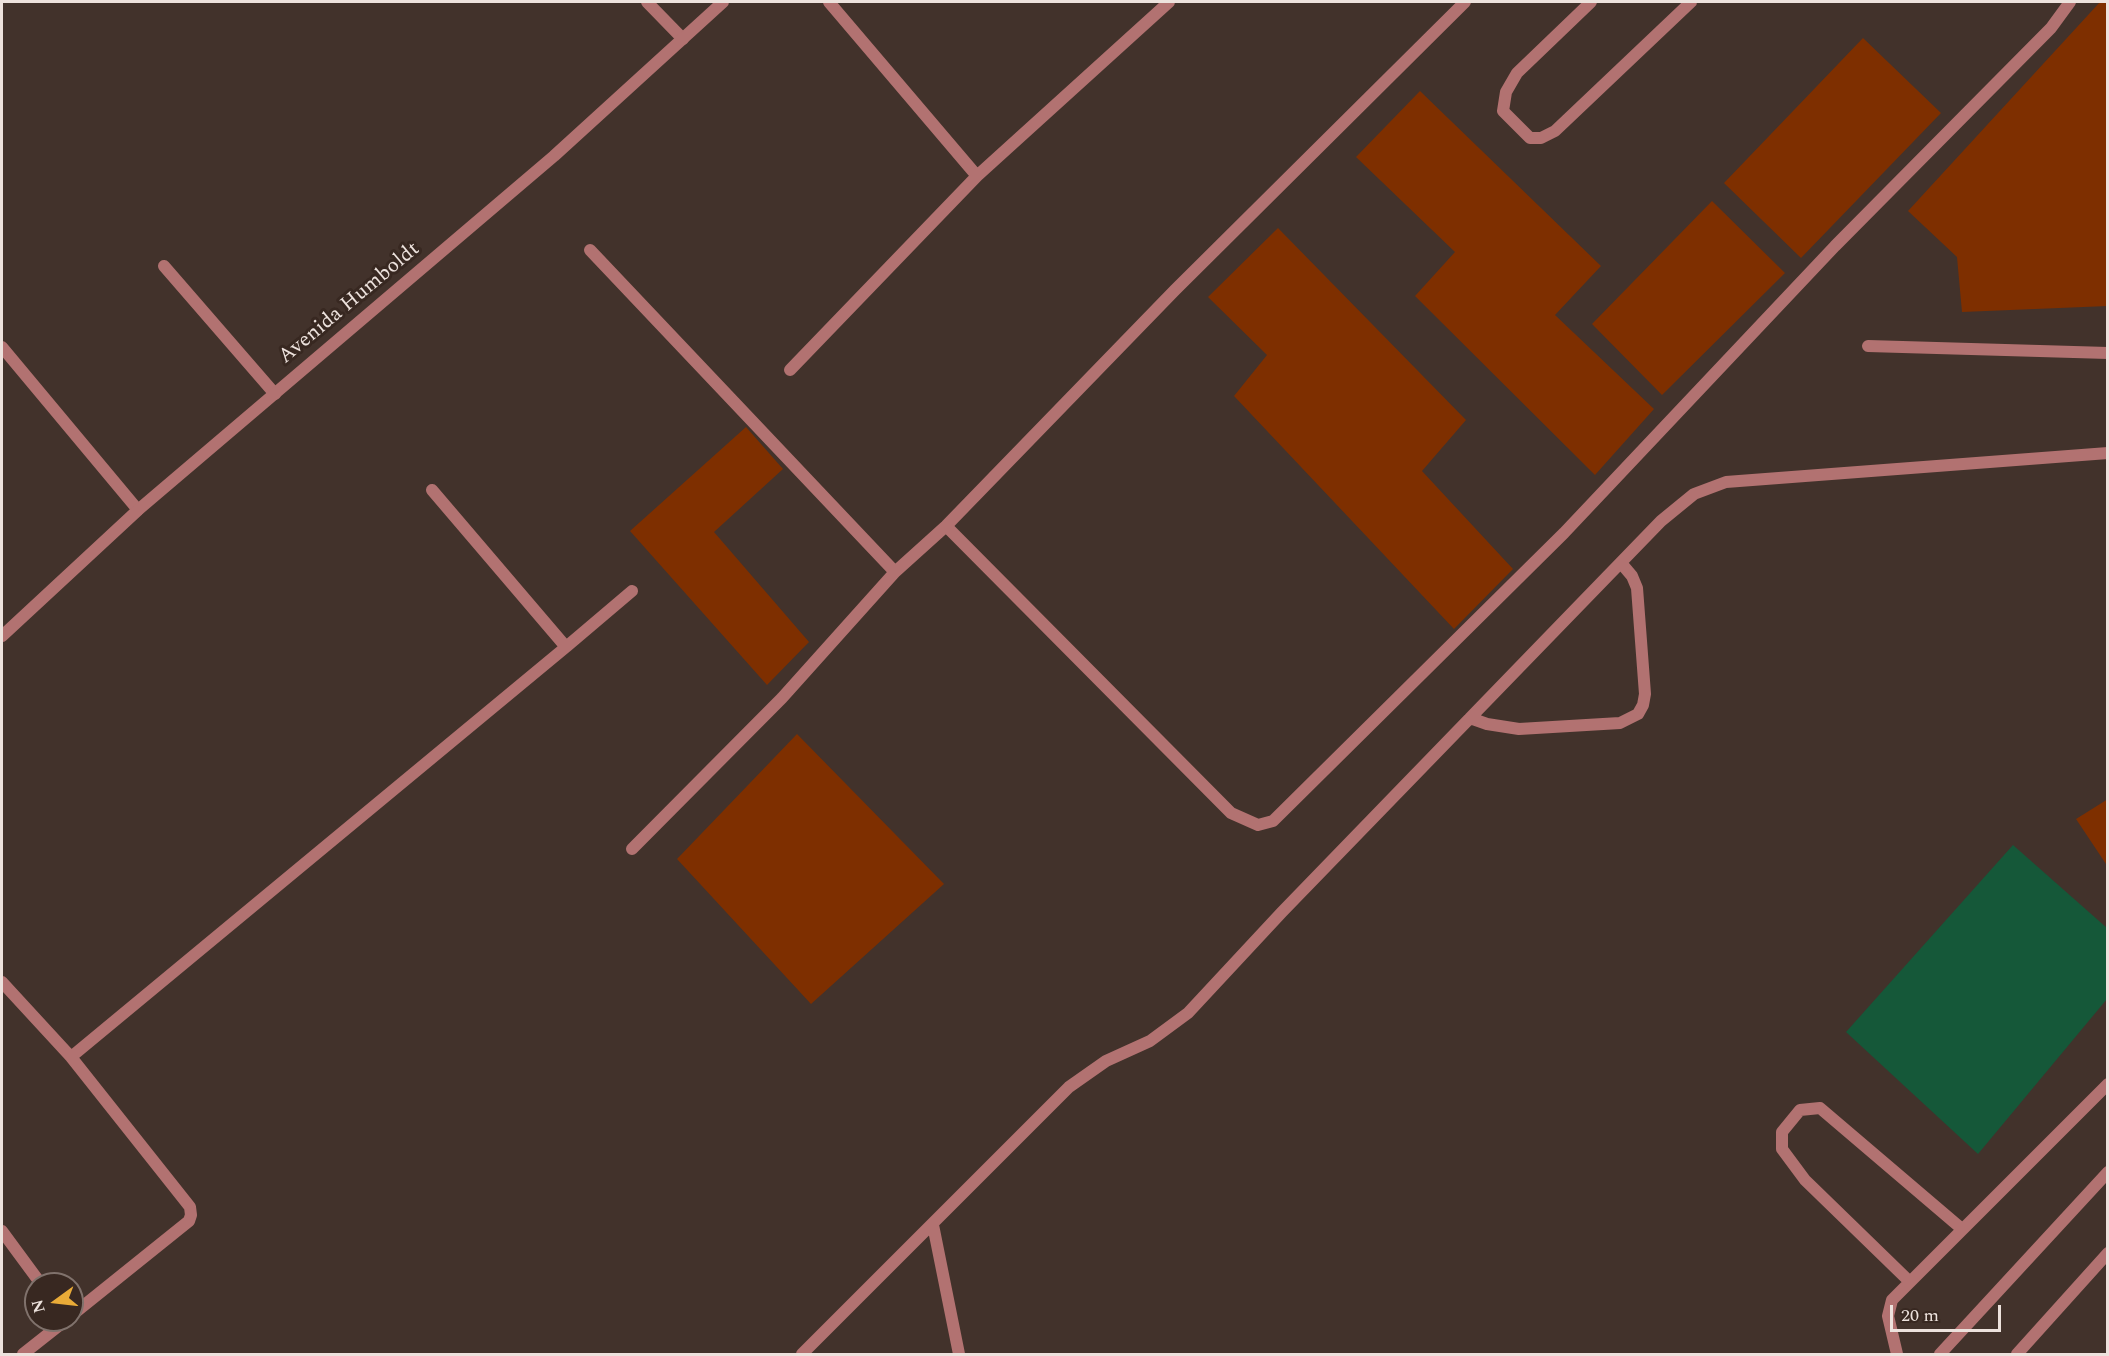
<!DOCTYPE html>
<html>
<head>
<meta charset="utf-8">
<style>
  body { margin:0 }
  #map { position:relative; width:2109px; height:1356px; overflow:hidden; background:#42322b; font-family:Spectral,serif }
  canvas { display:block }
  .frame { position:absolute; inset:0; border:3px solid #ede2dd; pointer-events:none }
  .north { position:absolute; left:24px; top:1272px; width:60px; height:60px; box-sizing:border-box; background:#382821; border:2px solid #80726c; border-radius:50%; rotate:255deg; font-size:16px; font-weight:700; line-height:24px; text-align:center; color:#ede2dd }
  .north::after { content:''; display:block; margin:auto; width:21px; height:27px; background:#e9ab38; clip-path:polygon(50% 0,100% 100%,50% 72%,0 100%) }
  .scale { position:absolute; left:1890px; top:1305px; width:111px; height:27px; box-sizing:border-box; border:3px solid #ede2dd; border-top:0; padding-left:8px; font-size:18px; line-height:21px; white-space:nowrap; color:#ede2dd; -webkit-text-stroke:4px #382821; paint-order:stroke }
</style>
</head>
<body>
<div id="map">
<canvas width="2109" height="1356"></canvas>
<div class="frame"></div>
<div class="north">N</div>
<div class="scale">20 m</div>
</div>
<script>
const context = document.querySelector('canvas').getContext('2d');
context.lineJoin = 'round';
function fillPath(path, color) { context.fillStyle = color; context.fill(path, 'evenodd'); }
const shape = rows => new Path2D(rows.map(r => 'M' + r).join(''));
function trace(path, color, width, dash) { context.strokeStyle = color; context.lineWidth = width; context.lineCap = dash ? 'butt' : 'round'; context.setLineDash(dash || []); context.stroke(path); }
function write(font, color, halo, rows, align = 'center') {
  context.font = font + ' Spectral,serif'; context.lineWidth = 6; context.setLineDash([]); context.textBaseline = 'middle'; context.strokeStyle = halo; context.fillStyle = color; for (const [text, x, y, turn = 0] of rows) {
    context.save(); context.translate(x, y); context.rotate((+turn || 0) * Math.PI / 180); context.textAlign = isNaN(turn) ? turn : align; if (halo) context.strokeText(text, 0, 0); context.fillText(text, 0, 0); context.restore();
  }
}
const green = shape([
  [2013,845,2107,928,2107,999,1978,1154,1846,1032]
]);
const building = shape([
  [2100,2,2108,2,2108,306,1962,312,1957,257,1908,211],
  [1863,38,1941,113,1801,258,1724,183],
  [1420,91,1601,266,1555,315,1654,409,1595,475,1415,296,1455,252,1356,157],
  [1712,201,1785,273,1662,395,1592,324],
  [1278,228,1466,420,1422,471,1513,569,1454,629,1234,396,1267,355,1208,297],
  [746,427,783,469,714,532,809,642,767,685,630,531],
  [797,734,944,884,811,1004,677,859],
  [2108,799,2108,867,2076,819]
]);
const service = shape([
  [647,2,683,39],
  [1591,2,1517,73,1506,92,1503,111,1530,138,1541,138,1555,131,1691,2],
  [590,250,895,572],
  [164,266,275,394],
  [1868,346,2108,353],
  [946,526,1231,813,1258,825,1273,821,1564,533,1835,246,2051,28,2070,2],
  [1470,718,1487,724,1519,729,1620,723,1638,714,1643,705,1645,694,1637,588,1632,576,1621,563],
  [632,849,782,698,895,572,946,526,1175,290,1465,2],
  [933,1225,959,1354],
  [1910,1282,1805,1180,1782,1149,1782,1132,1800,1110,1820,1108,1962,1229],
  [802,1354,1069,1087,1106,1061,1150,1041,1188,1013,1282,912,1661,521,1694,494,1726,482,2108,453],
  [1897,1354,1888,1316,1892,1300,2108,1084]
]);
const minor = shape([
  [829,2,977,176],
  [2,347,138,510],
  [790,370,977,176,1169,2],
  [566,647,632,591],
  [2,982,71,1057,190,1207,191,1215,189,1221,72,1315],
  [71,1057,566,647,432,490],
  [2,1231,41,1284],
  [23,1354,66,1320],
  [1940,1354,2108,1172],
  [2017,1354,2108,1253]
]);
const tertiary = shape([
  [2,636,138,510,554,156,723,2]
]);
const streetNames = [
  ["Avenida Humboldt",350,304,-40]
];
fillPath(green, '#155839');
fillPath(building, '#7e2f00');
trace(service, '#b27271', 12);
trace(minor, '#b27271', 12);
trace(tertiary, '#b27271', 12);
write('21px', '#ede2dd', '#382821', streetNames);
</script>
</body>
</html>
